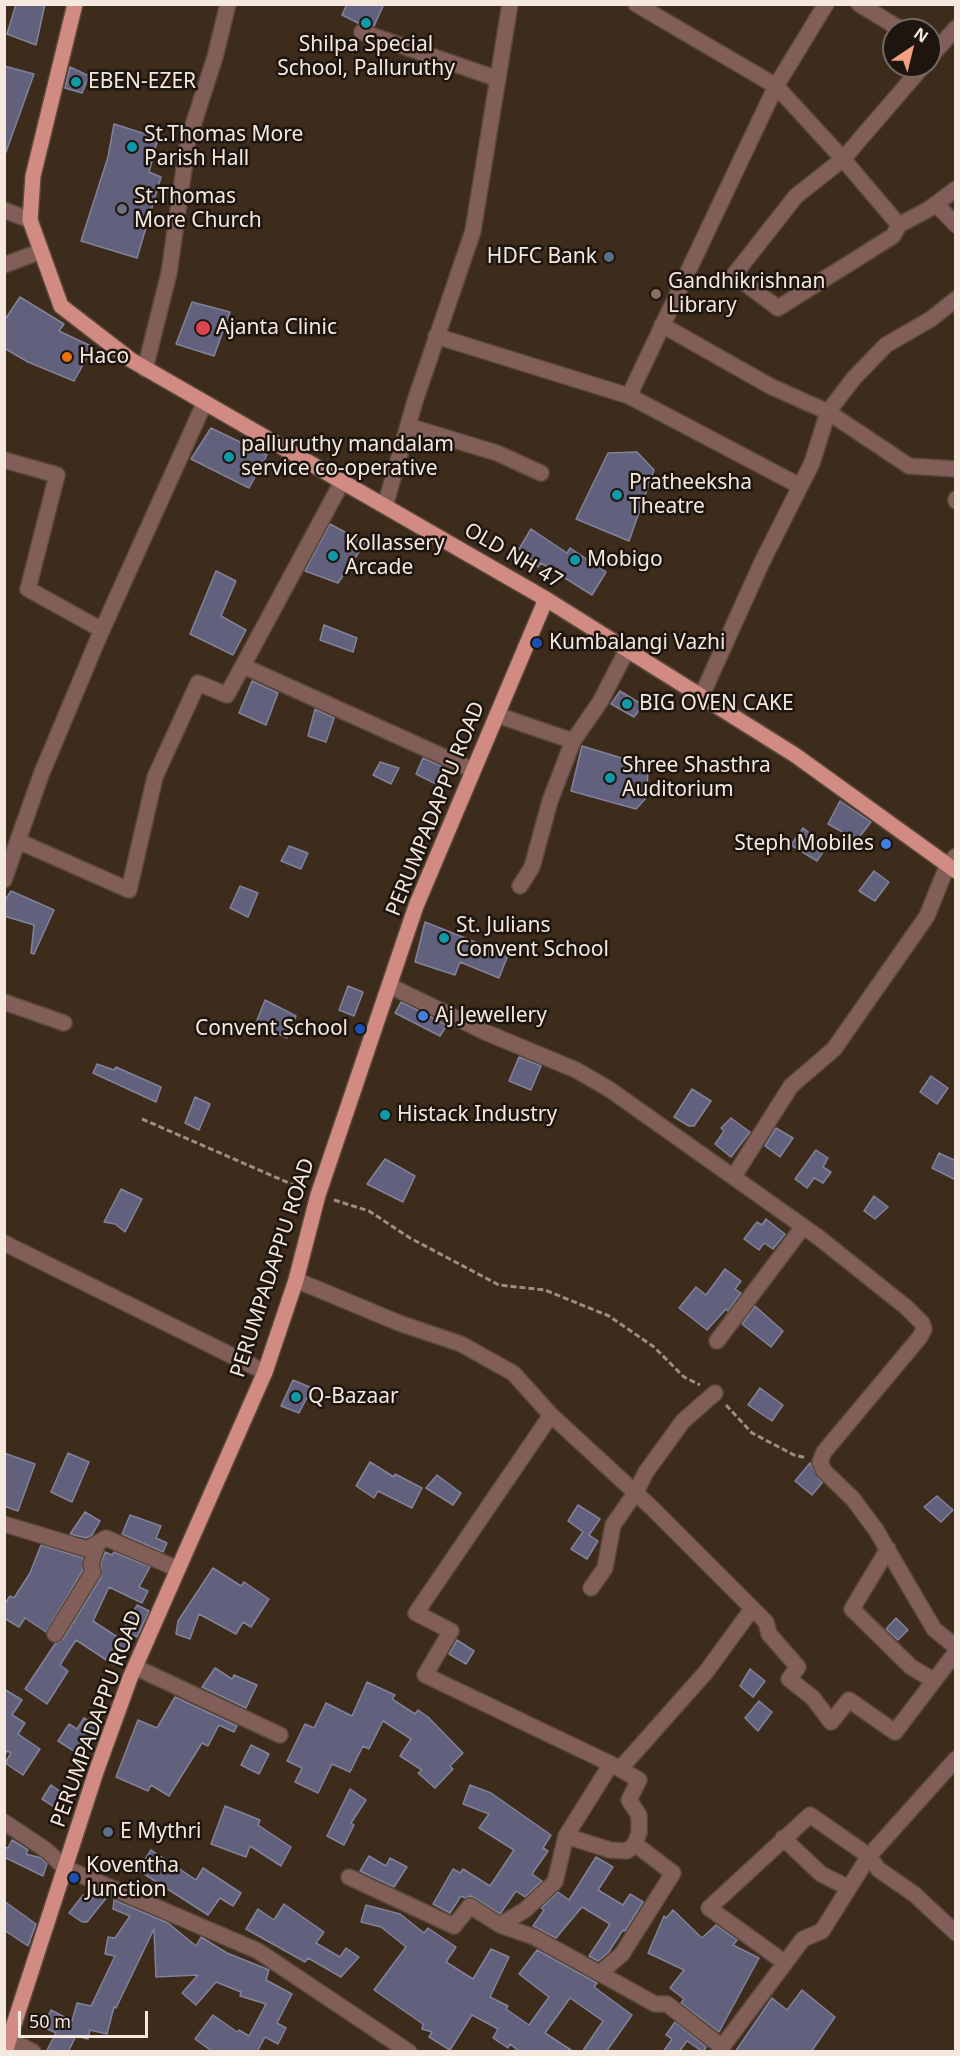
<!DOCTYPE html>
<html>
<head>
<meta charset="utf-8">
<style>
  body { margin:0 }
  #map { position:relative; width:960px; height:2056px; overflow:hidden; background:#3d2b1c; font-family:"Noto Sans",sans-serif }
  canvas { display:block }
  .frame { position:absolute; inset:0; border:6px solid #f4e8df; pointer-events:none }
  .north { position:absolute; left:882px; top:18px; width:60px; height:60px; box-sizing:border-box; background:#1e150f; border:2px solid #746962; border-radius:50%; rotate:35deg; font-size:16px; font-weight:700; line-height:24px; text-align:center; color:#f4e8df }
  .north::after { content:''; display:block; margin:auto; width:21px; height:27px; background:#f39f84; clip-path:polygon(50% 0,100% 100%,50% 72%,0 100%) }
  .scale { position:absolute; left:18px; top:2011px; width:130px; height:27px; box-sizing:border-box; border:3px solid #f4e8df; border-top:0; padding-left:8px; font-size:18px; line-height:21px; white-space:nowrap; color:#f4e8df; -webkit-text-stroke:4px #1e150f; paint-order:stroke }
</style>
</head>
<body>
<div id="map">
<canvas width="960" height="2056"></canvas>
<div class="frame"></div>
<div class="north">N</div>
<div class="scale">50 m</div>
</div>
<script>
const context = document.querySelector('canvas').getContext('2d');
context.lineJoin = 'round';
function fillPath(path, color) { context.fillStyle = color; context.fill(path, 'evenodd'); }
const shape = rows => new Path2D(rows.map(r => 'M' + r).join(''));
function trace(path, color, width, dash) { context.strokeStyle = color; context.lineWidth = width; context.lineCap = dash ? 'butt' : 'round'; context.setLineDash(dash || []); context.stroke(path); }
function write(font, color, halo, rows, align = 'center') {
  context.font = font + ' "Noto Sans",sans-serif'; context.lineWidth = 5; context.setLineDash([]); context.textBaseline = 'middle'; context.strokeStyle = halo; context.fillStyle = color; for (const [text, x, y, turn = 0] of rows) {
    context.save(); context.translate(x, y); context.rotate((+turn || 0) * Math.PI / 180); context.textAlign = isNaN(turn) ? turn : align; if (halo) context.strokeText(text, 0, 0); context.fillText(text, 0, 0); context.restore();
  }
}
const building = shape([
  [16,4,45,4,36,45,7,34,16,4],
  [347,4,384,4,374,26,358,23,342,15,347,4],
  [4,66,34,74,6,152,4,152,4,66],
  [70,67,89,76,82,93,65,88,70,67],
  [114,124,158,138,149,172,161,177,137,258,81,241,108,157,114,124],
  [20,297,64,324,59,331,93,347,74,381,28,362,4,348,4,321,20,297],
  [192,302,230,312,214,356,176,344,192,302],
  [211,428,267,455,249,488,191,459,211,428],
  [637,452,654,470,629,541,576,519,608,453,637,452],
  [330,524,365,543,338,583,305,571,330,524],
  [531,529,567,553,570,548,606,572,592,595,541,563,538,567,519,549,531,529],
  [216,571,236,581,221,616,246,630,233,655,190,634,216,571],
  [324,625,357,638,353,652,320,640,324,625],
  [252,681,278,693,266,725,239,713,252,681],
  [620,691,643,705,634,717,611,704,620,691],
  [315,709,334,718,326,742,308,736,315,709],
  [582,746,648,766,647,797,636,809,571,791,582,746],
  [423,758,452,771,444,788,416,774,423,758],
  [380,762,399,768,391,784,373,775,380,762],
  [840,801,871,822,857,840,828,824,840,801],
  [803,828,827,846,817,861,791,845,803,828],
  [289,846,308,853,301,869,281,861,289,846],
  [874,871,889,882,875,901,859,891,874,871],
  [240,886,258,893,248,917,230,908,240,886],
  [11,891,54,910,34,954,31,953,34,925,4,916,4,902,11,891],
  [425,922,508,955,499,978,460,962,455,975,415,962,425,922],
  [348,986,363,992,354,1016,339,1010,348,986],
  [265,1000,296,1016,287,1038,256,1023,265,1000],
  [401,1002,447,1025,440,1036,395,1013,401,1002],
  [519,1057,541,1066,531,1090,509,1081,519,1057],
  [97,1064,114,1070,116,1067,161,1087,156,1102,93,1073,97,1064],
  [931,1076,948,1088,937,1104,920,1092,931,1076],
  [692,1089,711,1101,694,1126,689,1126,674,1117,692,1089],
  [195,1097,210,1104,199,1130,185,1123,195,1097],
  [731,1118,750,1132,731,1157,715,1144,724,1131,721,1128,731,1118],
  [776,1128,793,1138,780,1157,765,1146,776,1128],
  [816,1150,828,1158,823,1167,831,1172,823,1183,814,1178,807,1188,795,1179,816,1150],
  [939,1153,956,1161,956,1180,932,1168,939,1153],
  [385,1159,415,1176,403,1202,367,1184,385,1159],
  [121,1189,142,1199,125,1232,115,1224,104,1222,121,1189],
  [874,1196,888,1207,875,1219,864,1211,874,1196],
  [766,1219,785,1234,773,1249,764,1243,759,1250,744,1239,757,1222,762,1225,766,1219],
  [725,1269,741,1281,735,1289,741,1293,728,1311,726,1309,707,1330,679,1308,696,1287,706,1295,725,1269],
  [755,1306,783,1331,771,1347,742,1324,755,1306],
  [293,1380,312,1388,299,1413,281,1406,293,1380],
  [760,1388,783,1405,772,1421,748,1405,760,1388],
  [4,1453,35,1464,18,1511,4,1506,4,1453],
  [68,1453,89,1462,72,1502,51,1492,68,1453],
  [370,1462,394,1477,395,1474,422,1488,412,1508,378,1491,374,1498,356,1486,370,1462],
  [810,1463,822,1483,812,1495,795,1481,810,1463],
  [437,1475,461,1493,453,1505,426,1488,437,1475],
  [937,1496,953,1510,941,1522,924,1507,937,1496],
  [578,1505,600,1519,589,1535,598,1541,587,1559,571,1549,583,1532,568,1521,578,1505],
  [85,1512,100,1521,92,1535,86,1538,70,1534,85,1512],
  [130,1515,161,1526,156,1538,167,1543,163,1552,122,1534,130,1515],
  [41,1545,83,1558,83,1570,46,1632,25,1618,19,1627,4,1618,4,1605,10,1596,14,1598,30,1573,41,1545],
  [105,1552,112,1555,114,1552,150,1567,139,1587,148,1591,142,1603,109,1587,93,1621,128,1644,114,1665,76,1640,60,1665,68,1671,47,1704,25,1689,55,1644,63,1639,101,1577,101,1564,105,1552],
  [213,1568,241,1586,244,1582,269,1599,251,1627,243,1622,236,1634,199,1614,190,1639,176,1634,178,1621,213,1568],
  [137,1605,149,1611,137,1637,123,1630,137,1605],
  [896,1618,908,1630,898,1640,886,1629,896,1618],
  [457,1640,474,1651,466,1664,449,1654,457,1640],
  [215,1668,232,1679,234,1675,257,1685,246,1708,202,1687,215,1668],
  [750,1669,765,1681,753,1697,740,1686,750,1669],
  [367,1682,395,1695,392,1699,415,1714,418,1710,428,1717,463,1753,450,1766,453,1769,435,1788,418,1773,422,1770,400,1756,411,1739,383,1721,369,1749,363,1746,350,1772,332,1764,318,1793,295,1782,302,1768,287,1761,305,1724,314,1728,326,1703,352,1716,367,1682],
  [4,1689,22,1700,12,1715,25,1723,18,1734,40,1749,23,1775,5,1763,11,1753,7,1751,4,1756,4,1689],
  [175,1697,237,1726,234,1732,219,1725,208,1746,202,1743,169,1796,151,1785,148,1791,116,1777,138,1720,157,1728,175,1697],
  [759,1701,772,1712,758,1731,745,1718,759,1701],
  [84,1718,98,1727,80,1755,58,1741,69,1724,77,1729,84,1718],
  [251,1745,269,1754,259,1774,241,1765,251,1745],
  [51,1785,68,1797,59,1810,42,1799,51,1785],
  [470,1785,491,1793,551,1835,543,1848,548,1851,532,1874,542,1881,525,1897,516,1891,500,1914,471,1896,465,1898,461,1896,450,1913,433,1904,453,1869,460,1873,463,1869,490,1886,514,1850,479,1828,489,1814,463,1804,470,1785],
  [350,1789,366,1800,351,1823,354,1825,344,1845,327,1836,350,1789],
  [225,1806,260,1820,258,1825,291,1847,281,1866,250,1846,246,1857,211,1844,225,1806],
  [12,1840,28,1850,26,1854,41,1858,47,1864,43,1876,4,1857,4,1847,8,1848,12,1840],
  [151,1850,196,1880,203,1868,241,1893,233,1906,220,1898,208,1915,138,1870,151,1850],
  [369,1856,386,1866,390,1858,407,1867,394,1887,360,1871,369,1856],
  [596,1857,613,1867,598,1890,623,1905,630,1894,643,1902,625,1931,623,1930,608,1953,598,1961,589,1956,610,1924,582,1907,556,1938,533,1926,544,1910,541,1908,558,1892,569,1900,596,1857],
  [95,1892,107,1897,87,1922,82,1922,69,1913,83,1895,91,1901,95,1892],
  [114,1900,168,1923,196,1946,201,1937,227,1953,269,1970,266,1980,292,1994,277,2023,286,2028,278,2044,265,2037,257,2052,213,2052,195,2039,213,2015,237,2032,239,2030,249,2036,266,2004,240,1996,241,1992,216,1982,196,2005,182,1993,198,1975,156,1977,154,1929,116,2008,114,2007,107,2034,90,2030,88,2039,76,2036,68,2052,46,2052,56,2033,43,2027,51,2010,72,2021,77,2003,91,2006,115,1956,105,1954,108,1937,115,1938,130,1916,113,1909,114,1900],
  [4,1901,36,1924,28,1946,4,1930,4,1901],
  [284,1904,324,1932,316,1943,340,1957,346,1948,359,1957,341,1977,308,1958,305,1962,246,1929,258,1909,274,1920,284,1904],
  [366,1905,400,1914,424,1933,428,1928,456,1947,446,1962,473,1979,491,1949,509,1957,490,1997,508,2006,506,2009,529,2025,549,1997,519,1974,537,1950,597,1983,594,1987,632,2015,606,2052,582,2052,603,2021,570,1998,545,2033,574,2052,520,2052,510,2044,508,2048,493,2038,498,2029,472,2015,450,2050,429,2037,432,2032,422,2029,423,2024,374,1990,406,1947,381,1927,361,1922,366,1905],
  [673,1910,702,1938,716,1925,737,1940,733,1945,759,1958,719,2032,681,2003,684,1999,670,1988,684,1970,648,1953,664,1916,666,1918,673,1910],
  [802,1990,835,2017,811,2052,735,2052,772,1998,787,2010,802,1990],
  [675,2022,706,2047,703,2052,687,2041,679,2052,663,2052,672,2039,666,2035,675,2022]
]);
const path = shape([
  [142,1119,305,1190],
  [334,1200,369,1211,410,1238,499,1285,545,1290,609,1316,654,1347,684,1377,700,1385],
  [726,1405,752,1433,794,1455,807,1458]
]);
const minor = shape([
  [636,4,776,86,826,4],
  [859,4,902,30],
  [362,32,498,79],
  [930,57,956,28],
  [843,159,899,225,893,236,778,308,734,275,796,196,843,159],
  [936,204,956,225],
  [4,210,30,220],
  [899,225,929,209,956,189],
  [4,265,39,252],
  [662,325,770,386,828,412,854,378,886,345,931,319,956,299],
  [436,336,629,396,776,86,843,159,923,66],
  [145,369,169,273,188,141,215,57,228,4],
  [629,396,800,486],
  [408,426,497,453,541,473],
  [4,460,57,475,28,589,102,630],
  [956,499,956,501],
  [385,506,415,401,473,231,510,4],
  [243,666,473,770],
  [701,697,762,562,812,463,828,412,909,466,956,469],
  [497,715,573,741],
  [18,841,129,890,155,777,198,683,227,695,342,482],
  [4,880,41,775,98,639,204,404],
  [520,886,532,867,550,801,573,741,600,702,627,650],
  [390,986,485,1032,576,1070,609,1089,818,1237,906,1307,922,1323,924,1329,920,1337,824,1452,820,1462,824,1471,853,1499,876,1530,934,1629,956,1647],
  [4,1002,64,1023],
  [734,1176,791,1086,834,1049,927,916,948,864,956,856],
  [4,1243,265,1372],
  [296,1280,399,1323,461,1344,513,1373,551,1415,652,1508,766,1622,769,1634,798,1667,789,1679,813,1698,831,1722,849,1700,895,1732,956,1652],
  [717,1341,803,1227],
  [551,1415,416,1613,451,1631,425,1675,611,1764],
  [4,1524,87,1549,106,1538,178,1569],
  [888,1549,852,1609,911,1667,933,1680],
  [591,1588,605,1568,613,1525,636,1492,646,1472,683,1421,715,1393],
  [55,1634,93,1572,91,1564,98,1543],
  [135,1667,280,1735],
  [4,1822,46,1850,65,1868,258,1951,409,2052],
  [566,1836,610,1850,627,1851,635,1844,639,1833,639,1815,629,1800,639,1780,620,1769],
  [783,1838,821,1874,849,1888],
  [349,1877,454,1926,470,1906,500,1925,534,1937,655,2004,667,2004,722,2047,803,1939,822,1931,869,1856,956,1759],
  [500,1925,525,1910,555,1882,566,1836,611,1764,620,1769,706,1672,752,1609],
  [784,1962,709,1908,810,1815,869,1856,878,1869,914,1894,956,1933],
  [601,1972,622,1954,673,1873,635,1844],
  [9,2039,33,2052]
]);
const major = shape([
  [75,4,33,176,30,220,61,306,131,360,546,599,795,755,956,871],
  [5,2052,96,1772,130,1678,265,1372,296,1280,318,1195,416,906,546,599]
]);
const markers = [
  [366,23,6,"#0f9aa8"],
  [76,82,6,"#0f9aa8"],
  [132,147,6,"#0f9aa8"],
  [122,209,6,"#6b7280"],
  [609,257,6,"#5c6f8a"],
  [656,294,6,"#8d6e63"],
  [203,328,8,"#e0444e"],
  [67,357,6,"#e8710a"],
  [229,457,6,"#0f9aa8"],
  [617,495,6,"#0f9aa8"],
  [333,556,6,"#0f9aa8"],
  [575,560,6,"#0f9aa8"],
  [537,643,6,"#1a4fb4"],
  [627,704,6,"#0f9aa8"],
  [610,778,6,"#0f9aa8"],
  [886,844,6,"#3f7fe0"],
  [444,938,6,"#0f9aa8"],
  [423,1016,6,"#3f7fe0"],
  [360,1029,6,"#1a4fb4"],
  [385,1115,6,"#0f9aa8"],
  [296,1397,6,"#0f9aa8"],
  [108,1832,6,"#5c6f8a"],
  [74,1878,6,"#1a4fb4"]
];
const poiNames = [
  ["Shilpa Special",366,45,"center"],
  ["School, Palluruthy",366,69,"center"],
  ["EBEN-EZER",88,82],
  ["St.Thomas More",144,135],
  ["Parish Hall",144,159],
  ["St.Thomas",134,197],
  ["More Church",134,221],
  ["HDFC Bank",597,257,"right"],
  ["Gandhikrishnan",668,282],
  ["Library",668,306],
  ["Ajanta Clinic",216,328],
  ["Haco",79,357],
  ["palluruthy mandalam",241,445],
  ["service co-operative",241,469],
  ["Pratheeksha",629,483],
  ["Theatre",629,507],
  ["Kollassery",345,544],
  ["Arcade",345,568],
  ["Mobigo",587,560],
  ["Kumbalangi Vazhi",549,643],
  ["BIG OVEN CAKE",639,704],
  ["Shree Shasthra",622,766],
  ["Auditorium",622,790],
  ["Steph Mobiles",874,844,"right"],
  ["St. Julians",456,926],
  ["Convent School",456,950],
  ["Aj Jewellery",435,1016],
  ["Convent School",348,1029,"right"],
  ["Histack Industry",397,1115],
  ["Q-Bazaar",308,1397],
  ["E Mythri",120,1832],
  ["Koventha",86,1866],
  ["Junction",86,1890]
];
const streetNames = [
  ["OLD NH 47",513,556,30],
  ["PERUMPADAPPU ROAD",436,809,-68],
  ["PERUMPADAPPU ROAD",273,1268,-72],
  ["PERUMPADAPPU ROAD",97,1719,-70]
];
fillPath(building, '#61617e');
trace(building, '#82829a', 1.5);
trace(minor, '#5a493b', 18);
trace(major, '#5a493b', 18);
trace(path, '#9d8e83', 3, [6, 3]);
trace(minor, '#825e59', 15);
trace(major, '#d28b82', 15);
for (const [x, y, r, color] of markers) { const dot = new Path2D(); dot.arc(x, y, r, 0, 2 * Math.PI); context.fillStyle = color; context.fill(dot); trace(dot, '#1e150f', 2); }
write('21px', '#f4e8df', '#1e150f', poiNames, 'left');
write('21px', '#f4e8df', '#1e150f', streetNames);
</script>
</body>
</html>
